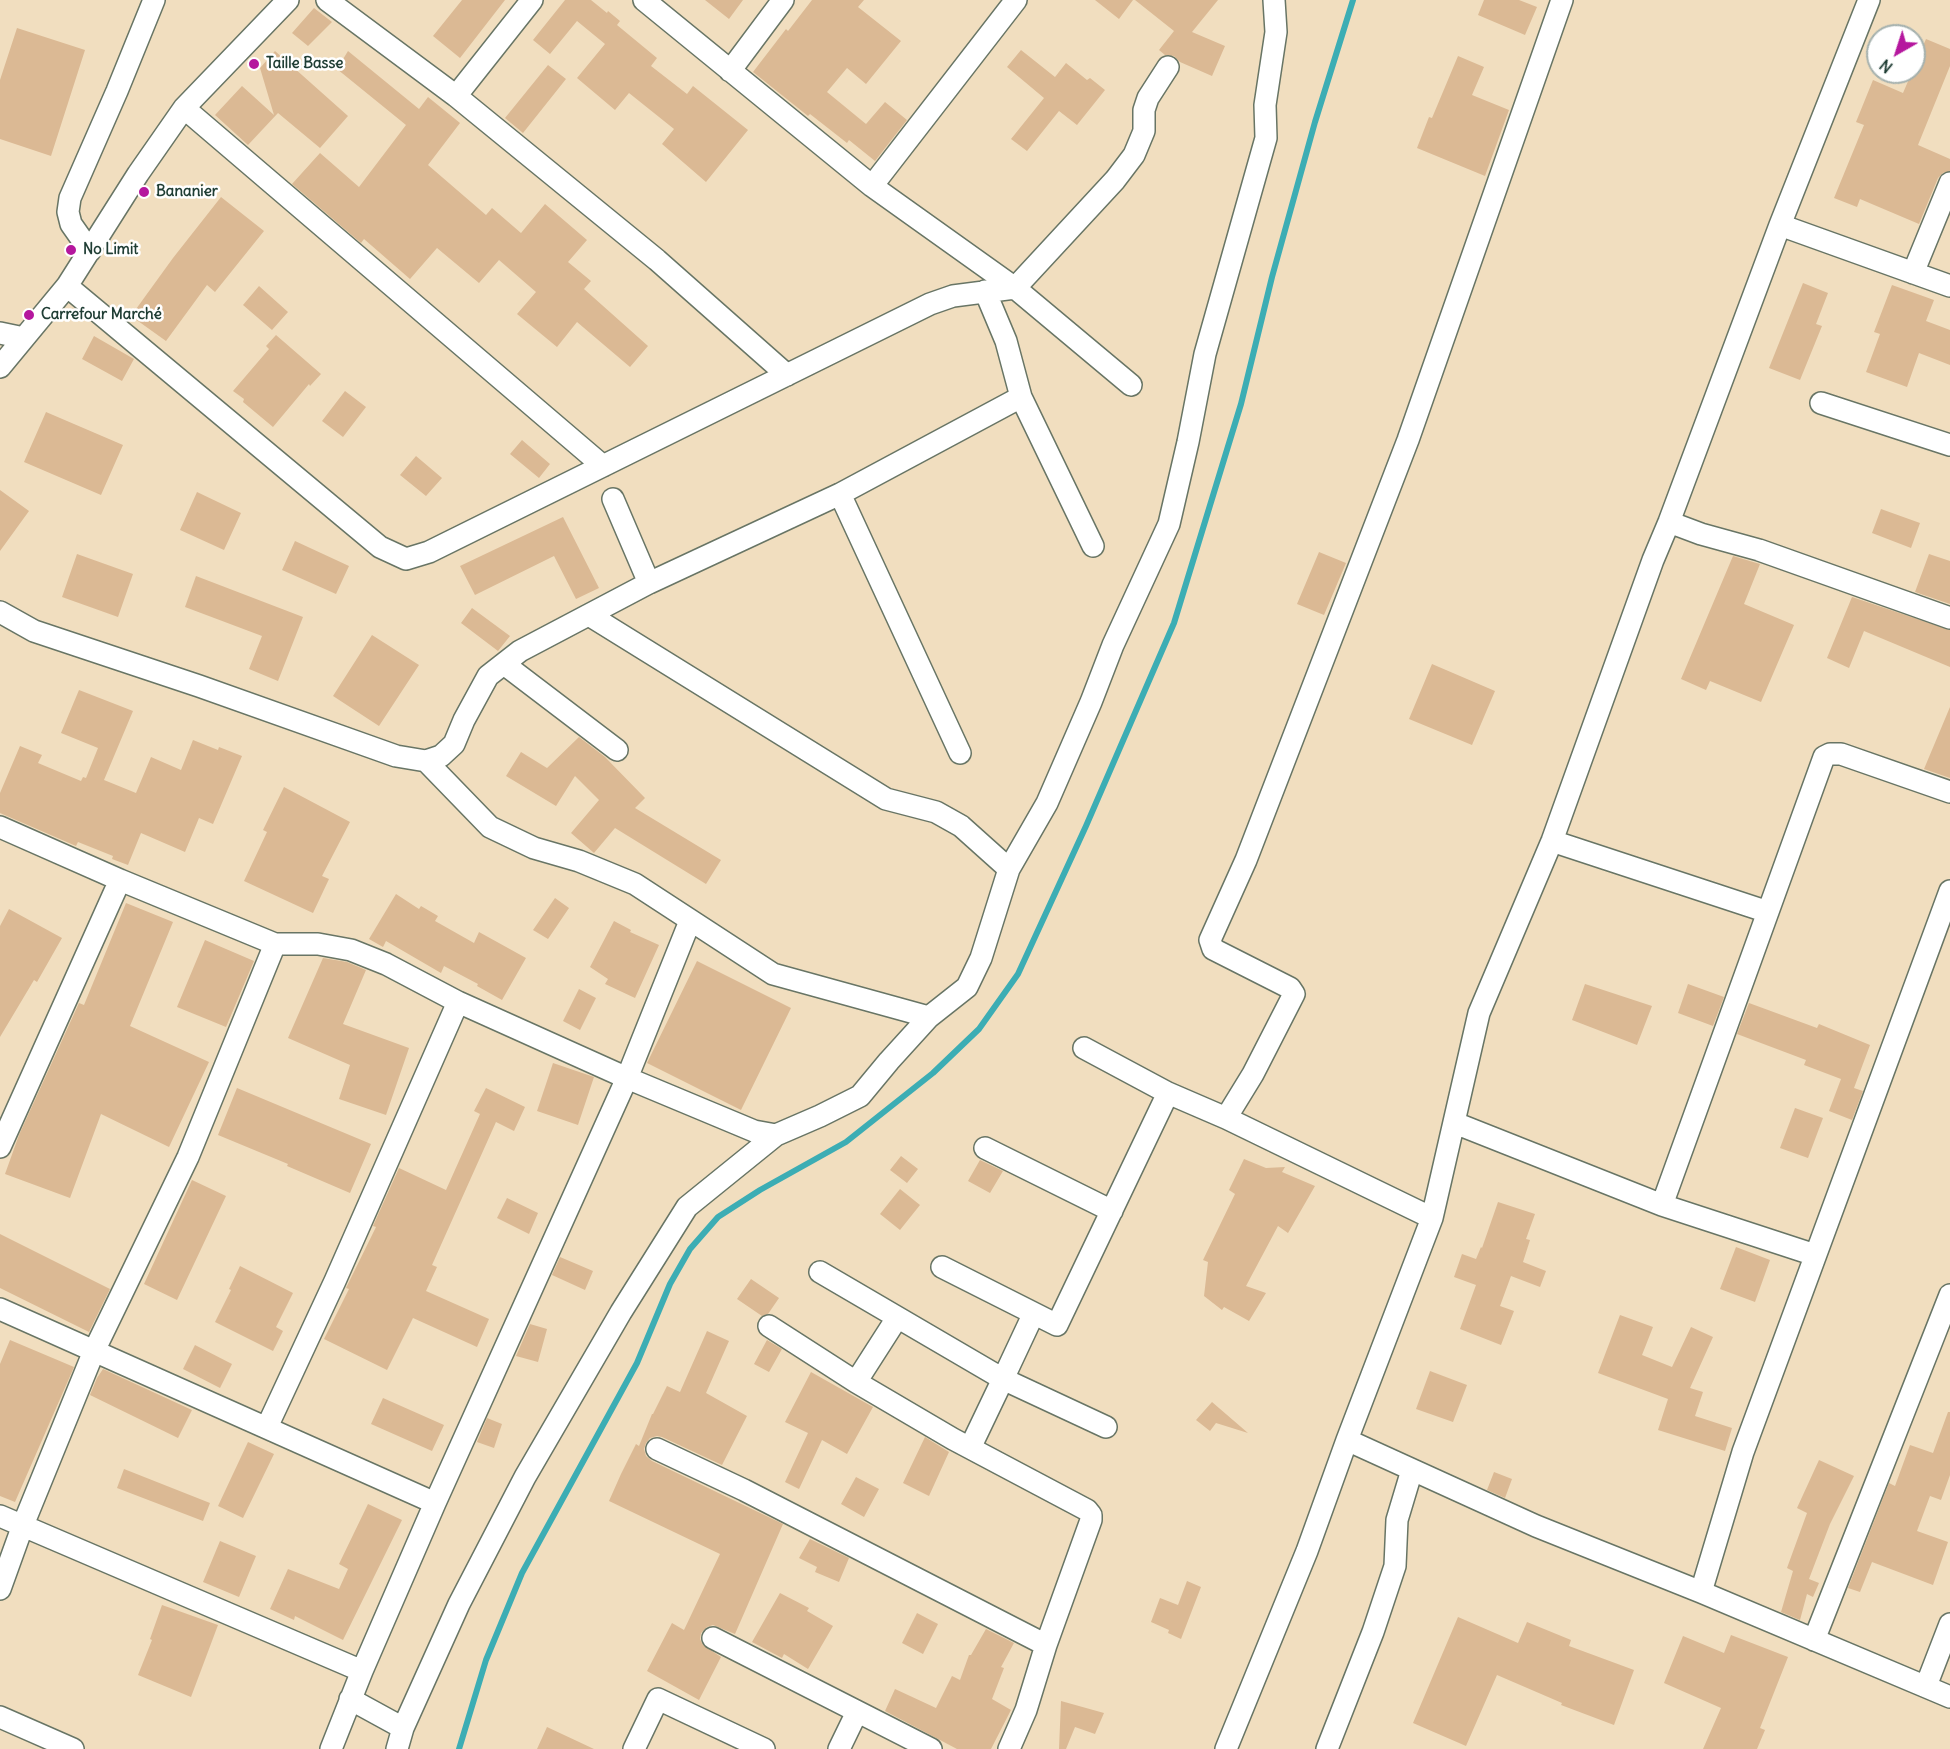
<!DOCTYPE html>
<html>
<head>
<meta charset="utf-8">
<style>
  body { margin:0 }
  #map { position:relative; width:1950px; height:1749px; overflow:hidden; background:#f1debf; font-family:Delius,sans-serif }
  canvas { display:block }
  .north { position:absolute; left:1866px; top:24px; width:60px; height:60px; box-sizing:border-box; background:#fff; border:2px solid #a5b1ae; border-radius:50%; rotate:219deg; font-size:16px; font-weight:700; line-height:24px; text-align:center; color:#1f3d34 }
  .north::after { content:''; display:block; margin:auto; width:21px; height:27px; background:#b5179e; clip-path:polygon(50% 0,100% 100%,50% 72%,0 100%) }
</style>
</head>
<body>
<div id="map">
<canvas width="1950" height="1749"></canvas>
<div class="north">N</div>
</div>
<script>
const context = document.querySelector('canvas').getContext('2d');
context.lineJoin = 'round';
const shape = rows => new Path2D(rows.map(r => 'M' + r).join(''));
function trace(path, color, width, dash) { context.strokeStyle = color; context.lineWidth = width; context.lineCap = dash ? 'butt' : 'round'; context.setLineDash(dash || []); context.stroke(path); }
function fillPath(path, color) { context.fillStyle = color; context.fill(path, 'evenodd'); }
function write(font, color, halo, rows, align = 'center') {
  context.font = font + ' Delius,sans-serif'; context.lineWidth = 5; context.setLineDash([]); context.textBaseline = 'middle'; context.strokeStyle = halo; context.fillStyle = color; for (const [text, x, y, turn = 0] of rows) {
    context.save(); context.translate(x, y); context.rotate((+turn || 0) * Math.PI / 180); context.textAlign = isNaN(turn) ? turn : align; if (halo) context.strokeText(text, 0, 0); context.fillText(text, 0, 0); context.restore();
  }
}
const stream = shape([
  [459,1749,486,1660,522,1573,637,1363,670,1284,690,1249,718,1217,760,1190,846,1142,933,1073,979,1029,1018,974,1086,826,1174,623,1241,404,1272,277,1315,122,1353,0]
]);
const building = shape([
  [462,0,505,0,460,58,433,36],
  [565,0,591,0,607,13,608,11,620,21,617,25,657,58,651,66,687,94,693,86,748,130,706,182,662,144,674,129,629,93,615,110,577,78,605,44,577,21,550,54,533,40],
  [705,0,743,0,729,19],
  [812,0,864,0,858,7,901,41,866,84,847,68,827,92,866,124,885,102,907,120,875,161,849,140,847,143,810,114,808,116,753,72,786,29,788,31],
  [1095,0,1133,0,1119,19],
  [1135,0,1218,0,1192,32,1225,46,1212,76,1180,62,1174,56,1165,55,1159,50,1174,31],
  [1484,0,1519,0,1537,7,1525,35,1478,15],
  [314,8,332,22,308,46,292,33],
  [17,28,85,50,51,156,0,139,0,80],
  [1926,39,1950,49,1950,66,1918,145,1950,159,1950,171,1943,173,1938,178,1919,224,1860,199,1857,207,1834,198,1864,125,1856,122,1873,80,1903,93,1912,72,1914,72,1914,67],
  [1021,50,1055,77,1066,63,1087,80,1090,78,1105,90,1077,125,1059,111,1027,151,1011,139,1044,98,1007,67],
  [275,51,348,116,320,148,278,113,248,145,215,115,242,86,274,115,260,68],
  [348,51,419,109,428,97,460,123,428,165,486,215,492,208,521,233,545,204,587,240,568,262,591,281,584,289,648,346,630,367,577,322,557,347,517,314,536,292,499,260,479,283,437,248,410,279,364,239,361,243,292,184,320,153,359,187,406,125,337,69],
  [1458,56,1484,67,1472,95,1509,110,1485,176,1417,148,1429,117,1432,118],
  [548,65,566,79,523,133,505,118],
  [221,197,264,231,215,292,207,285,166,341,131,316,173,258],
  [1803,283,1828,293,1816,324,1822,326,1800,380,1769,368],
  [1892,285,1934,300,1926,321,1950,330,1950,365,1919,353,1907,387,1866,372,1880,334,1874,332],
  [259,286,288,312,272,330,243,305],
  [276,335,321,374,310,386,309,384,273,427,243,402,244,399,233,391,269,349,266,346],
  [94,336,134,359,122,381,82,359],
  [345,391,366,407,343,437,322,421],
  [46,412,123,445,101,495,24,462],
  [522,440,550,464,539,478,510,454],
  [416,456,442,478,426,496,400,475],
  [0,490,29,511,0,551],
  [197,492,241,513,224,550,180,530],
  [1881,509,1920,523,1911,548,1872,533],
  [563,517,599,588,576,599,554,556,475,595,460,566],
  [295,541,349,566,336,594,282,570],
  [1319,552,1346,563,1324,615,1297,604],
  [77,554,133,574,118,617,62,597],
  [1929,554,1950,561,1950,604,1915,592],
  [1733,556,1760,564,1744,604,1794,625,1761,702,1710,681,1706,690,1681,679],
  [196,576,303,617,278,681,249,669,262,636,185,607],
  [1852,597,1950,630,1950,667,1864,631,1849,668,1827,658],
  [472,608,510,636,498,651,461,623],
  [372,635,419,665,379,726,333,696],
  [1432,664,1495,691,1472,745,1409,719],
  [79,690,133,711,104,780,136,793,151,757,181,770,193,740,218,750,219,747,242,756,213,824,199,818,185,852,141,833,128,865,112,859,113,856,78,842,76,846,0,813,0,793,20,746,42,755,38,763,81,781,83,777,86,778,98,748,61,733],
  [1950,707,1950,778,1924,769],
  [579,737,605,757,645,798,635,808,721,860,706,884,615,828,594,853,571,833,599,800,575,776,556,806,506,776,521,752,547,768],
  [284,787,350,822,322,876,329,879,313,913,244,881,267,832,263,830],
  [396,894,419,909,421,906,438,916,435,921,474,943,479,932,526,958,502,1000,477,986,478,984,444,966,441,973,386,941,383,947,369,939],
  [555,898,569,908,548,939,533,930],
  [126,903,173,922,130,1026,209,1062,169,1147,101,1114,70,1198,5,1174,19,1135,79,1003,84,1005],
  [9,909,62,938,37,982,34,980,0,1037,0,926],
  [614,921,631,930,630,932,659,945,635,998,605,984,608,979,590,967],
  [205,940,254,961,226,1027,177,1007],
  [323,958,347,962,366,970,343,1024,409,1048,386,1115,339,1099,350,1065,288,1038],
  [697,961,791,1008,741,1110,647,1063],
  [1585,984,1652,1006,1637,1045,1572,1020],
  [1688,984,1724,997,1713,1026,1678,1013],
  [579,989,596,998,580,1030,563,1021],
  [1749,1003,1817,1028,1819,1024,1870,1045,1854,1088,1863,1091,1852,1120,1829,1111,1841,1079,1804,1065,1806,1060,1737,1034],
  [553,1063,594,1077,578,1125,537,1111],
  [237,1088,371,1144,350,1193,287,1166,288,1164,218,1135],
  [486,1088,525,1107,514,1131,496,1122,432,1265,437,1267,426,1291,489,1319,477,1347,413,1318,387,1370,324,1339,349,1289,346,1288,376,1227,373,1226,399,1168,446,1190,480,1114,474,1111],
  [1795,1108,1823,1118,1808,1158,1780,1148],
  [901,1156,918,1169,907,1183,890,1170],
  [1244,1159,1266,1168,1285,1167,1282,1172,1315,1186,1288,1233,1278,1226,1246,1286,1266,1293,1249,1321,1224,1307,1222,1310,1204,1296,1208,1262,1203,1260,1235,1194,1229,1190],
  [980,1160,1003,1171,990,1193,968,1181],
  [192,1180,226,1196,177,1300,144,1284],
  [900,1189,920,1205,900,1230,880,1214],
  [507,1198,538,1213,529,1234,497,1218],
  [1498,1202,1535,1214,1526,1239,1530,1240,1523,1262,1546,1271,1540,1287,1511,1276,1500,1306,1514,1311,1501,1345,1460,1329,1476,1285,1454,1277,1462,1254,1476,1259,1481,1247,1482,1248],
  [0,1234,110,1289,89,1332,0,1288],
  [1736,1247,1770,1260,1755,1302,1720,1289],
  [560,1257,593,1271,585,1290,552,1275],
  [240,1266,293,1293,276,1327,283,1331,273,1351,215,1322,231,1290,229,1289],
  [751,1279,779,1298,768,1314,762,1316,737,1299],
  [1620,1315,1653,1327,1642,1355,1672,1367,1691,1327,1713,1337,1690,1388,1703,1392,1695,1416,1732,1428,1725,1451,1658,1430,1668,1399,1598,1373],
  [530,1324,547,1329,538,1362,516,1356],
  [707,1331,729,1341,706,1393,747,1416,722,1465,662,1437,657,1436,650,1438,646,1443,644,1449,646,1456,652,1461,783,1524,735,1634,713,1625,707,1627,701,1633,700,1639,703,1645,721,1657,699,1700,647,1671,672,1623,684,1630,720,1554,609,1501,621,1474,636,1444,639,1446,652,1414,653,1414,667,1386,680,1392],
  [10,1340,74,1367,15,1502,0,1496,0,1364],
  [767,1340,782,1349,769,1372,754,1364],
  [195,1345,232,1364,220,1388,183,1369],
  [103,1369,192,1410,178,1438,90,1395,97,1378],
  [1430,1371,1467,1385,1453,1422,1416,1409],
  [811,1372,873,1407,847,1454,822,1440,799,1489,785,1482,808,1433,785,1422],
  [383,1398,444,1425,432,1451,371,1424],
  [1212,1402,1248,1433,1216,1423,1210,1431,1196,1420],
  [1948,1412,1950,1412,1950,1475,1941,1500,1930,1496,1917,1531,1948,1542,1933,1585,1872,1562,1860,1592,1848,1588,1889,1483,1895,1486,1910,1445,1933,1453],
  [487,1418,502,1424,494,1448,477,1442],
  [925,1437,949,1452,929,1496,903,1483],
  [248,1442,274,1454,243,1518,218,1506],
  [1819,1460,1854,1476,1830,1524,1809,1579,1819,1583,1813,1597,1807,1594,1800,1620,1781,1612,1793,1571,1787,1568,1807,1513,1797,1508],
  [124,1469,210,1503,203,1521,117,1488],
  [1494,1472,1512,1479,1505,1498,1487,1490],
  [856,1477,879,1489,864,1517,841,1504],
  [368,1504,402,1520,343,1640,295,1616,294,1620,270,1609,288,1569,339,1589,348,1569,339,1564],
  [810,1539,849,1558,839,1582,815,1572,817,1567,799,1558],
  [220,1541,256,1556,239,1597,203,1582],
  [1187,1581,1201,1587,1181,1639,1168,1633,1169,1630,1151,1622,1160,1598,1178,1605],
  [780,1593,809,1608,807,1611,833,1626,808,1669,784,1654,782,1658,752,1642],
  [162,1605,218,1625,191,1697,138,1675,152,1640,150,1639],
  [917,1613,938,1624,923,1654,902,1643],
  [1458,1617,1518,1643,1527,1622,1571,1640,1569,1646,1634,1670,1614,1725,1561,1705,1562,1703,1497,1675,1466,1746,1413,1723],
  [986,1629,1014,1643,1001,1667,1004,1668,992,1699,1011,1710,991,1749,957,1749,885,1711,895,1689,936,1708,952,1676,960,1680,969,1655,971,1655],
  [1731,1635,1788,1657,1760,1728,1765,1730,1757,1749,1703,1749,1721,1708,1664,1683,1683,1636,1724,1653],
  [1061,1701,1104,1713,1095,1734,1075,1727,1066,1749,1059,1749],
  [547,1727,594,1749,537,1749]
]);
const street = shape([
  [327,0,456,96,657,260,787,375],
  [644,0,872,186,1015,288,1131,385],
  [730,71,783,0],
  [456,96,532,0],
  [184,108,603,466],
  [872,186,1016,0],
  [1780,225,1950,286],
  [90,251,71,224,68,212,70,198,117,91,154,0],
  [1913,273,1950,183],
  [67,286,380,547,406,559,429,552,930,304,953,296,1015,288,1115,180,1134,155,1144,131,1144,110,1148,98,1168,67],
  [985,291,1006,341,1021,397,1093,546],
  [0,333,24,338],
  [0,367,67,286,138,174,184,108,288,0],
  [1821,403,1950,445],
  [840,494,960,753],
  [613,499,649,583],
  [1669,522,1701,534,1759,550,1950,618],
  [0,612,34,631,199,686,396,756,426,761,441,756,454,744,464,720,488,676,520,651,649,583,840,494,1021,397],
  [589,615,886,799,936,812,961,826,1009,869],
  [504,664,617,750],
  [426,761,490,827,534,848,579,861,635,884,773,974,929,1017],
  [0,827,120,880,275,944,318,944,351,950,386,964,458,1002],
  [1552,841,1768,912],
  [1084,1048,1168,1093,1226,1118,1432,1218],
  [1226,1118,1253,1074,1294,994,1290,988,1213,949,1210,940,1246,860,1408,440,1562,0],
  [1455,1123,1662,1205,1815,1255],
  [0,1147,120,880],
  [985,1148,1112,1211],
  [1662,1205,1824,757,1830,754,1841,754,1950,792],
  [942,1267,1057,1325,1168,1093],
  [820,1272,1003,1379,970,1448],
  [0,1309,435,1503],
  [1033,1315,1003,1379,1106,1427],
  [769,1326,856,1382,897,1318],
  [856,1382,953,1439,1087,1510,1091,1515,1091,1520,1046,1645,1026,1710,1009,1749],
  [267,1427,335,1281,458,1002,627,1078,754,1131,776,1135,820,1116,860,1096,889,1061,929,1017,967,987,981,958,1009,869,1047,803,1091,702,1113,645,1169,524,1188,442,1205,354,1266,138,1265,105,1276,32,1274,0],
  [1347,1440,1536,1526,1701,1592,1950,1697],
  [657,1449,744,1490,1046,1645],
  [0,1516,362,1671],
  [0,1589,23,1525,94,1351,188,1157,275,944],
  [1701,1592,1743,1452,1950,891],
  [713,1638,931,1749],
  [1814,1640,1950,1295],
  [1926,1686,1950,1624],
  [350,1699,403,1728],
  [0,1717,73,1749],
  [331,1749,362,1671,435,1503,627,1078,690,921],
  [397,1749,403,1728,459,1604,525,1477,621,1312,687,1207,776,1135],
  [634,1749,658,1699,764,1749],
  [839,1749,857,1712],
  [1226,1749,1307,1551,1347,1440,1432,1218,1479,1013,1552,841,1653,560,1669,522,1780,225,1869,0],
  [1327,1749,1373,1632,1395,1566,1397,1520,1412,1470]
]);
const markers = [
  [254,64,6,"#b5179e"],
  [144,192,6,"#b5179e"],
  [71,250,6,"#b5179e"],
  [29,315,6,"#b5179e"]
];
const poiNames = [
  ["Taille Basse",266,64],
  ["Bananier",156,192],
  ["No Limit",83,250],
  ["Carrefour Marché",41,315]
];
trace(stream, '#3cadb4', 6);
fillPath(building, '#dbb994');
trace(street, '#687565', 24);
trace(street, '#fff', 21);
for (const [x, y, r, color] of markers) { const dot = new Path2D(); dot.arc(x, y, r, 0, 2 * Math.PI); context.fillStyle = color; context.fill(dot); trace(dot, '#fff', 2); }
write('bold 15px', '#1f3d34', '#fff', poiNames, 'left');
</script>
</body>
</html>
